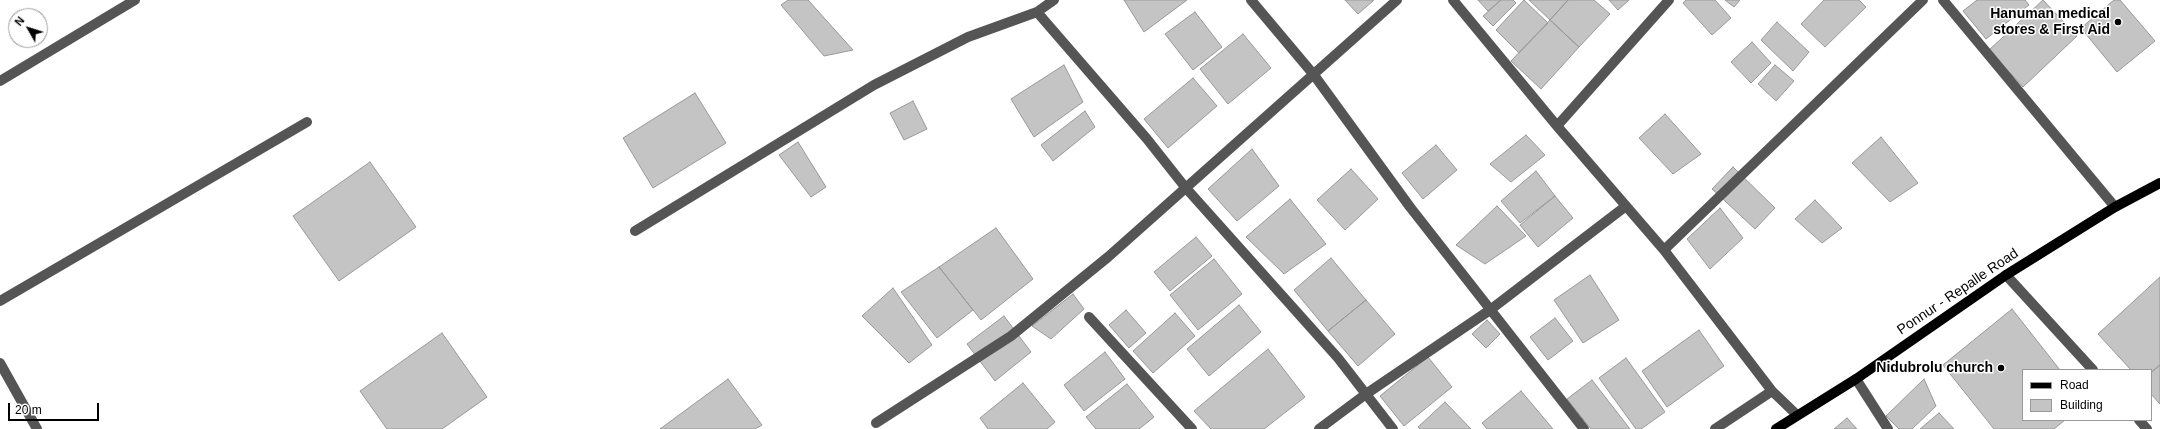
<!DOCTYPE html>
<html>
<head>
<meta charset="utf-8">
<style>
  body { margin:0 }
  #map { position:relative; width:2160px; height:429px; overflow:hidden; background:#fff; font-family:Arial,sans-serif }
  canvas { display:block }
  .legend { position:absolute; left:2022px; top:369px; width:130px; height:52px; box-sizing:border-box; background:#fff; border:1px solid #999; margin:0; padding:5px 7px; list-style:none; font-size:12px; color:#000 }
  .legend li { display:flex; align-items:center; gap:8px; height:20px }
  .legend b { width:20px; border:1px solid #999 }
  .north { position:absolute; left:8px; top:8px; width:40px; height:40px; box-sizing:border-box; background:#fff; border:1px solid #999; border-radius:50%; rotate:309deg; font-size:11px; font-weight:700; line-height:16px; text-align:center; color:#000 }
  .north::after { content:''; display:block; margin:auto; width:14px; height:18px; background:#000; clip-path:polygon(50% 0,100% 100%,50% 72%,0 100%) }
  .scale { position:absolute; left:8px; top:403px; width:91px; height:18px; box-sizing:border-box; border:2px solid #000; border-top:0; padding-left:5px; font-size:12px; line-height:14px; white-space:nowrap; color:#000; -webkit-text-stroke:3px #fff; paint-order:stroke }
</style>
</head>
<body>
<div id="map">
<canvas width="2160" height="429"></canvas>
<ul class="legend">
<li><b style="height:5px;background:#000"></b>Road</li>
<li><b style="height:11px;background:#c4c4c4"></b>Building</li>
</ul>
<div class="north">N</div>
<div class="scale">20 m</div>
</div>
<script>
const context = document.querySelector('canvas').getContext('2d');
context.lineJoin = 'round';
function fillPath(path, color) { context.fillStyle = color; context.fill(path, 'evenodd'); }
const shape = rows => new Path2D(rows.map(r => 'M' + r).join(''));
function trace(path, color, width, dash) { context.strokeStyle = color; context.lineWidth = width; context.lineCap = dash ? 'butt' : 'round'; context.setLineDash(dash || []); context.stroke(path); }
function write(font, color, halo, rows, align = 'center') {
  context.font = font + ' Arial,sans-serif'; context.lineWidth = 3; context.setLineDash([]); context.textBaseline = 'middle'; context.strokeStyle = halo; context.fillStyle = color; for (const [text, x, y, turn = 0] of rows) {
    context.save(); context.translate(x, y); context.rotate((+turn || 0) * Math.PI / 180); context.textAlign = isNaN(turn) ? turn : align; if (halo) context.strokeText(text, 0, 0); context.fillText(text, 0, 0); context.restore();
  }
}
const building = shape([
  [788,0,808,0,853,50,824,56,781,5,788,0],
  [1124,0,1187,0,1144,32,1124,0],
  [1345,0,1374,0,1358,14,1345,0],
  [1478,0,1501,0,1488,11,1478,0],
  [1501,0,1513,0,1516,3,1493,26,1483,16,1501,0],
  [1524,0,1548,23,1519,53,1496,30,1524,0],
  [1529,0,1568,0,1550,20,1529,0],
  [1568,0,1594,0,1610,14,1579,47,1550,20,1568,0],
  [1609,0,1629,0,1618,10,1609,0],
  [1686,0,1715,0,1731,18,1712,35,1683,3,1686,0],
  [1725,0,1740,0,1734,7,1725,0],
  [1824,0,1859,0,1866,7,1825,47,1801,24,1824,0],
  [1977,0,2025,0,2029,5,1986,39,1963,11,1977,0],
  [2043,0,2077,36,2023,87,1989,50,2043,0],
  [2114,0,2120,0,2155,41,2117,72,2081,28,2114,0],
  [1195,12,1222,47,1193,70,1165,34,1195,12],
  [1550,20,1579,47,1541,89,1511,61,1550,20],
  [1777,22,1809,52,1793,71,1761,40,1777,22],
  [1243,34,1271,68,1228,104,1200,69,1243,34],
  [1752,42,1771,63,1751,83,1731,62,1752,42],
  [1064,65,1083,102,1034,137,1011,99,1064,65],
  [1775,65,1794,81,1776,101,1758,84,1775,65],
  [1193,78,1217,106,1168,148,1144,119,1193,78],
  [695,93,726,143,653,188,623,138,695,93],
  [913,101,927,129,904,140,890,113,913,101],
  [1085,111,1095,127,1053,161,1041,145,1085,111],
  [1665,114,1701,154,1673,174,1639,138,1665,114],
  [1526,135,1545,155,1511,182,1490,164,1526,135],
  [1881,137,1918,183,1890,202,1852,163,1881,137],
  [798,142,826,187,811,197,779,155,798,142],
  [1436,145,1457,170,1423,199,1402,173,1436,145],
  [1252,149,1279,186,1237,221,1208,189,1252,149],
  [370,162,416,227,339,281,293,216,370,162],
  [1733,167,1775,208,1755,229,1712,189,1733,167],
  [1351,169,1378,199,1345,230,1317,200,1351,169],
  [1536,171,1555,196,1520,223,1501,201,1536,171],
  [1555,196,1573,218,1538,247,1520,225,1555,196],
  [1290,199,1326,244,1284,274,1246,237,1290,199],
  [1815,200,1842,228,1822,243,1795,219,1815,200],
  [1497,206,1526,236,1485,264,1456,245,1497,206],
  [1720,208,1743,238,1710,269,1687,239,1720,208],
  [996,228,1033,279,981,320,939,267,996,228],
  [1196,237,1212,256,1170,291,1154,272,1196,237],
  [1331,258,1366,300,1328,331,1294,290,1331,258],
  [1214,259,1242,294,1198,330,1170,295,1214,259],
  [939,267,973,310,937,338,901,292,939,267],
  [1590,275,1619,320,1583,343,1554,300,1590,275],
  [2160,277,2160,365,2151,372,2151,370,2131,370,2098,334,2160,277],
  [893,288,932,345,909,363,862,316,893,288],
  [1073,294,1084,309,1051,339,1032,326,1073,294],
  [1366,300,1395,334,1358,366,1328,331,1366,300],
  [1239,305,1261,332,1209,376,1187,349,1239,305],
  [2012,309,2060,370,2023,370,2023,420,2065,420,2054,429,1994,429,1943,365,2012,309],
  [1126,310,1146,333,1129,348,1109,325,1126,310],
  [1175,313,1195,336,1153,373,1133,351,1175,313],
  [1004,316,1031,352,995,381,967,344,1004,316],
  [1555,318,1573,341,1548,360,1530,337,1555,318],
  [1487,320,1500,334,1486,348,1472,334,1487,320],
  [1699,330,1724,366,1667,407,1642,371,1699,330],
  [442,333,487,397,442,429,387,429,360,391,442,333],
  [1268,349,1305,397,1264,429,1211,429,1194,411,1268,349],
  [1105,352,1125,379,1084,411,1064,385,1105,352],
  [1428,357,1452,387,1404,426,1380,396,1428,357],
  [1626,358,1665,412,1641,429,1636,429,1599,378,1626,358],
  [2160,365,2160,404,2151,394,2151,373,2160,365],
  [728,379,762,425,755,429,660,429,728,379],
  [1924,379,1936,406,1912,429,1899,429,1886,416,1924,379],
  [1592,380,1630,429,1591,429,1567,399,1592,380],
  [1023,383,1055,422,1047,429,988,429,980,418,1023,383],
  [1127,384,1154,417,1139,429,1096,429,1086,417,1127,384],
  [1521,391,1553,429,1487,429,1482,423,1521,391],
  [1445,402,1471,429,1420,429,1418,427,1445,402],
  [1939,413,1954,429,1920,429,1939,413],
  [1847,418,1857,429,1834,429,1847,418]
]);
const minor = shape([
  [1251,0,1314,75,1410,207,1584,429],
  [1453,0,1557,126,1664,250,1772,391,1797,415],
  [1943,0,2115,207],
  [1037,12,1147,139,1185,187,1338,358,1393,429],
  [0,81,135,0],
  [1557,126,1669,0],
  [635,231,874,85,968,37,1037,12,1054,0],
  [1664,250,1923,0],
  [2006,275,2093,370],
  [0,301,307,122],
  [1089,317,1192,429],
  [0,363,37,429],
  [1856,379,1888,429],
  [2139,420,2147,429],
  [876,423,1011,336,1108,257,1397,0],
  [1319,429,1366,394,1490,310,1626,206],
  [1715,429,1772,391]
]);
const major = shape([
  [1776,429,1856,379,2006,275,2115,207,2160,183]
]);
const markers = [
  [2118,22,4,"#000"],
  [2001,368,4,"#000"]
];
const poiNames = [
  ["Hanuman medical",2110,14],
  ["stores & First Aid",2110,30],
  ["Nidubrolu church",1993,368]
];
const streetNames = [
  ["Ponnur - Repalle Road",1958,292,-34]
];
fillPath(building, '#c4c4c4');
trace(building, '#999', 1);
trace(minor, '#555', 10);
trace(major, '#000', 10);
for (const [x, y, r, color] of markers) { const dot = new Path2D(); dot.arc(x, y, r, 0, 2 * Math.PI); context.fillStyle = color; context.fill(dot); trace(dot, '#fff', 1.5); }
write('bold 14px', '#000', '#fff', poiNames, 'right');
write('14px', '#000', '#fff', streetNames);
</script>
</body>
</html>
